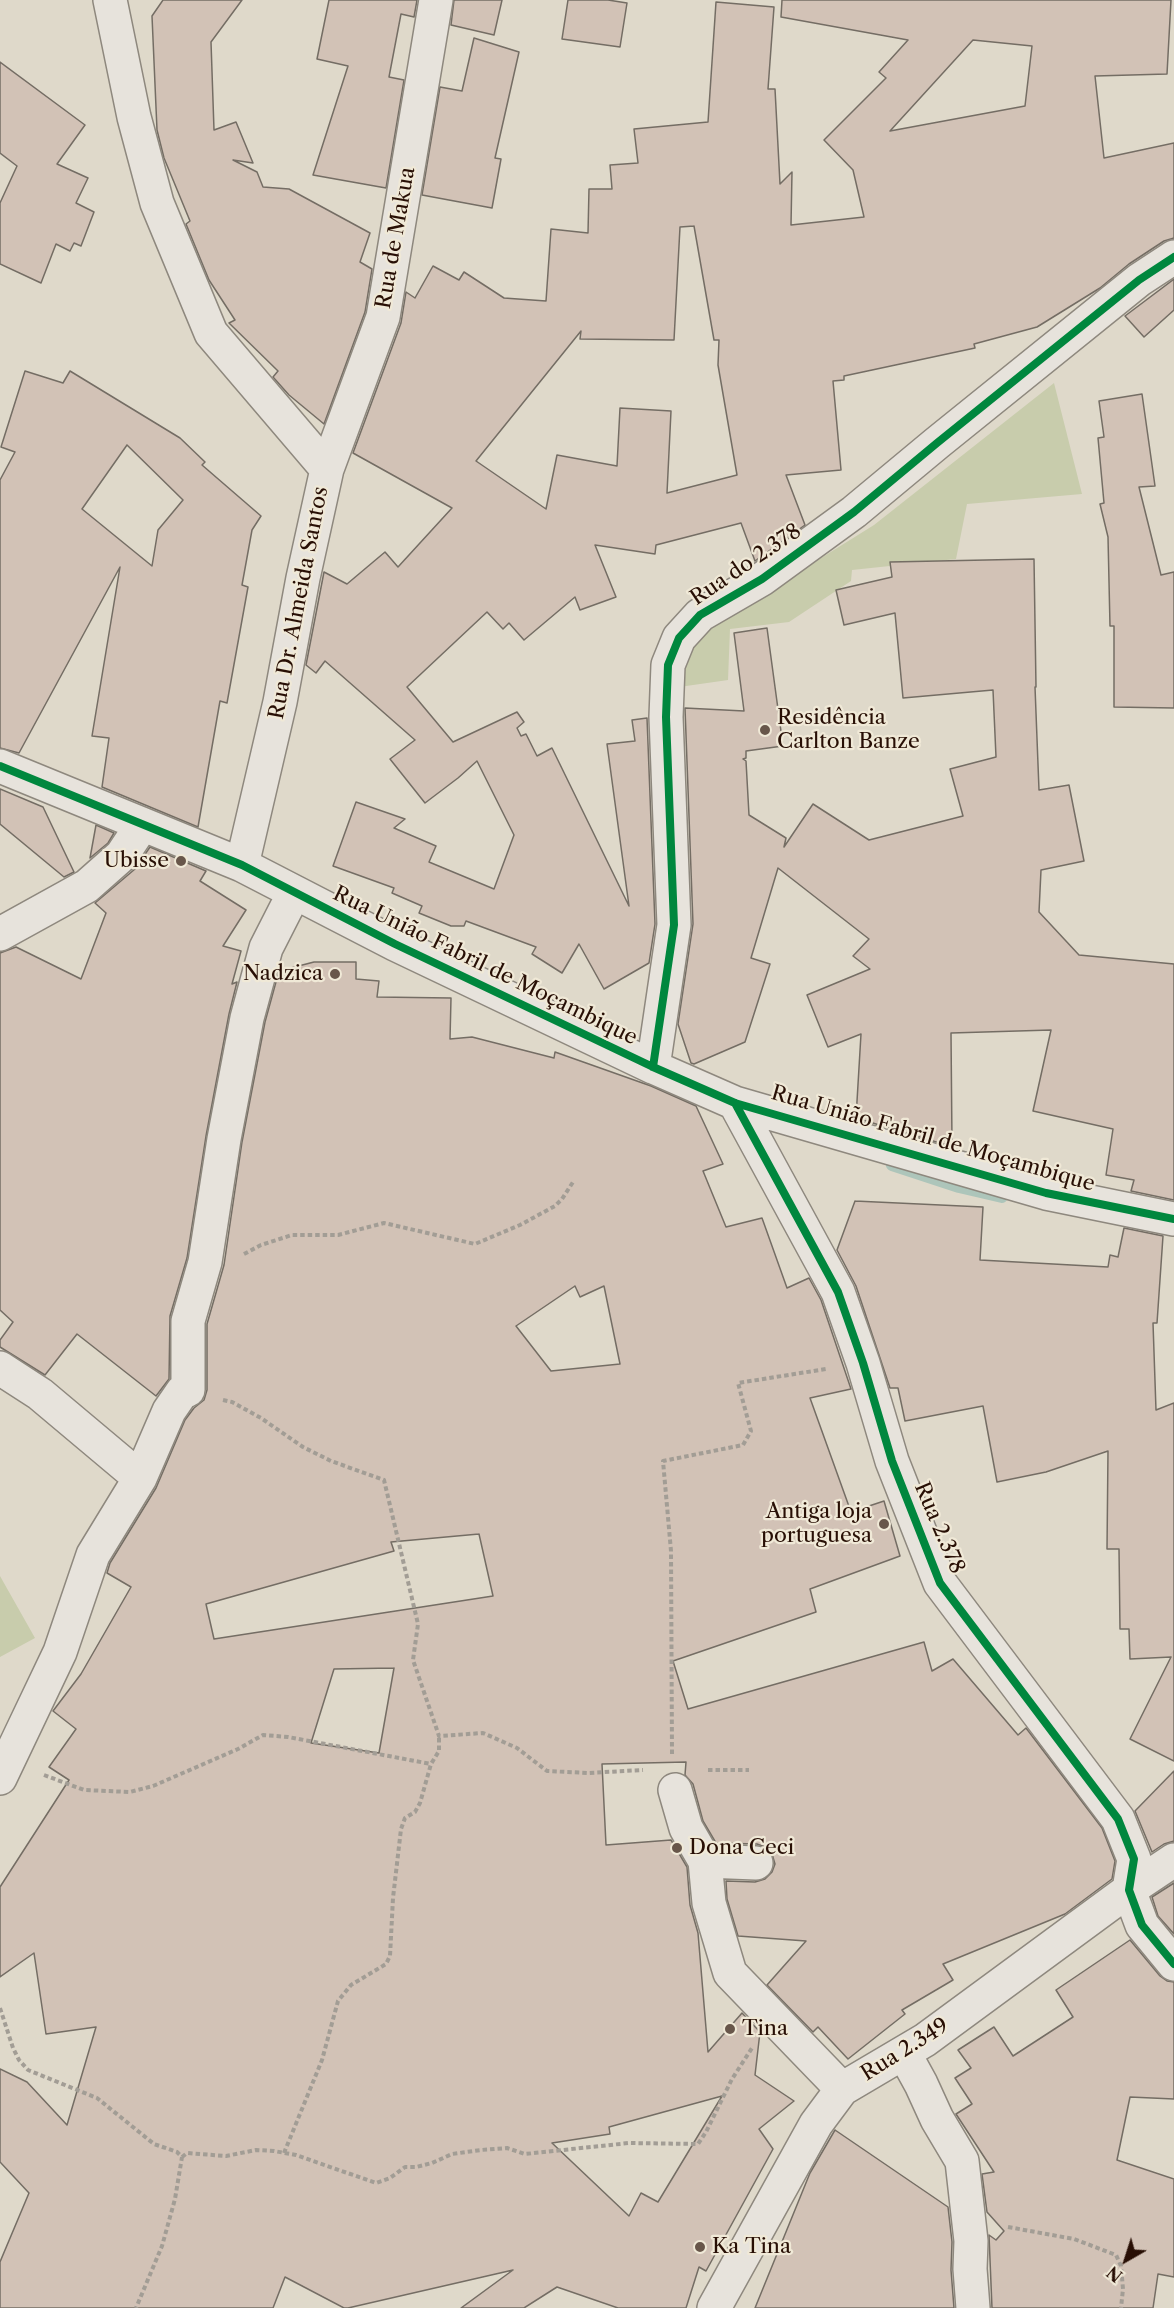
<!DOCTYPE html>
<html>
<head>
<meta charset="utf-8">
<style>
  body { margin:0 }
  #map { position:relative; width:1174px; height:2308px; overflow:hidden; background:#dfd9ca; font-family:"Libre Caslon Text",serif }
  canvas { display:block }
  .north { position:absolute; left:1096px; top:2230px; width:60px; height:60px; -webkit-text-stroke:4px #f0e9d7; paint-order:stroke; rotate:219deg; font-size:16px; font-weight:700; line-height:24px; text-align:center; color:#280f05 }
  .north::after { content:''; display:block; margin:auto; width:21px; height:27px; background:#280f05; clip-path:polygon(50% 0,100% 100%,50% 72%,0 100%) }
</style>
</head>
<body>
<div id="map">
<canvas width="1174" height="2308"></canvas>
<div class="north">N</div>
</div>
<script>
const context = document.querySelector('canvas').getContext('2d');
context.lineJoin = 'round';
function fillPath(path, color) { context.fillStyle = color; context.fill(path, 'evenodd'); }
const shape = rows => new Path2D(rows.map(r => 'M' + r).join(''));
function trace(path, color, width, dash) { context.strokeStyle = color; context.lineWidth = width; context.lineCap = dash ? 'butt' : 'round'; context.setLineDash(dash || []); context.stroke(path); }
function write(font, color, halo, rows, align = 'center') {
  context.font = font + ' "Libre Caslon Text",serif'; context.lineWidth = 4.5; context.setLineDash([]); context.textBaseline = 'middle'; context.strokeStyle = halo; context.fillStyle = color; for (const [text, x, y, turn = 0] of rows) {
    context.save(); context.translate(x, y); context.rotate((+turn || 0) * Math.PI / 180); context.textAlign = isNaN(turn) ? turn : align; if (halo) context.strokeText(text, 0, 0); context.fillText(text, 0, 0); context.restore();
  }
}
const green = shape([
  [1054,383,1082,494,967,504,956,559,852,570,851,581,789,622,730,629,728,680,672,688,681,641,757,598,874,525],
  [0,1576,35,1638,0,1657]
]);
const stream = shape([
  [892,1165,959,1187,1002,1197]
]);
const building = shape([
  [163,0,242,0,211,42,214,130,236,122,253,163,233,160,257,172,263,187,289,189,370,233,360,262,372,269,365,312,324,424,289,395,273,377,278,371,229,323,235,320,209,280,186,224,190,221,164,158,157,130,152,16,163,0],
  [329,0,417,0,414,17,401,14,389,77,404,80,386,188,313,175,348,66,317,59,329,0],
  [454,0,502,0,494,35,451,25,454,0],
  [568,0,608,0,627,3,620,47,562,39,568,0],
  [782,0,1171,0,1167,74,1095,76,1104,158,1174,143,1174,238,1164,241,1129,264,1100,288,1037,327,974,344,975,348,844,376,844,380,833,381,841,470,786,475,805,525,755,561,741,523,656,545,655,554,595,545,616,597,580,610,575,597,524,640,509,623,503,629,487,612,407,687,453,742,517,712,524,722,517,728,521,736,526,734,537,756,552,748,629,906,607,744,635,741,632,720,647,718,655,924,649,963,604,989,579,944,562,973,532,954,536,947,466,921,464,926,451,926,419,913,422,906,392,893,394,888,333,866,356,802,405,819,394,828,436,846,429,862,494,889,514,835,477,761,458,778,425,803,390,759,415,740,325,661,316,673,306,665,324,572,347,584,385,552,398,567,452,508,353,453,401,323,406,292,415,298,433,266,459,280,464,272,504,298,546,301,551,229,588,233,589,189,612,189,610,165,638,163,634,129,708,122,716,2,774,7,768,89,775,89,780,184,792,172,791,225,864,217,853,170,824,140,886,78,879,72,908,40,781,17,782,0],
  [973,40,1032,46,1025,106,890,131,973,40],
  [694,226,714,340,719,340,718,365,737,475,667,493,671,411,620,408,617,466,557,455,546,509,476,461,581,331,580,339,674,340,680,227,694,226],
  [474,38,519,52,495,158,501,159,492,208,422,195,440,87,462,91,474,38],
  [0,62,85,125,57,164,88,178,76,203,94,212,81,246,74,243,70,251,56,244,41,283,0,264,0,203,17,166,0,153,0,62],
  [1174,279,1174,310,1144,337,1125,316,1174,279],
  [25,371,63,383,70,371,180,438,205,462,202,465,261,516,252,530,242,585,248,587,227,703,220,701,198,827,102,787,109,738,92,736,120,567,19,753,0,748,0,480,15,452,1,447,25,371],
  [127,445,183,500,158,530,152,566,82,509,127,445],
  [1142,394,1155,486,1139,487,1161,575,1174,572,1174,708,1114,707,1114,626,1110,626,1108,537,1100,504,1104,503,1098,438,1104,437,1099,401,1142,394],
  [1034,559,1036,687,1035,687,1039,790,1069,785,1084,861,1041,870,1039,912,1079,955,1174,964,1174,1200,1131,1191,1134,1180,1106,1175,1113,1129,1033,1111,1051,1030,951,1033,952,1143,943,1144,856,1118,861,1034,828,1047,807,995,870,969,853,956,869,939,778,868,751,958,770,964,745,1042,694,1064,691,1063,678,1024,693,924,685,708,744,711,734,633,767,628,783,746,746,751,746,758,743,759,746,761,749,815,786,838,784,847,813,804,869,840,963,816,950,769,996,757,993,690,903,698,895,613,844,625,836,590,892,577,890,562,1034,559],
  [0,789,43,807,74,872,64,877,0,824,0,789],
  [96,825,114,833,108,843,90,858,96,825],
  [150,847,206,871,200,881,246,910,223,946,241,951,232,984,237,982,229,1014,206,1136,187,1258,170,1316,169,1379,156,1396,77,1334,45,1375,0,1347,0,1340,13,1322,0,1310,0,953,16,947,81,979,106,913,95,903,135,869,150,847],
  [314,962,356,962,356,979,379,981,377,997,451,998,450,1039,472,1037,554,1058,555,1052,651,1086,696,1106,723,1164,703,1171,726,1227,762,1218,787,1288,809,1278,821,1300,851,1389,810,1398,851,1512,884,1501,900,1556,810,1589,816,1612,673,1661,688,1709,924,1642,932,1671,953,1659,1018,1735,1026,1728,1102,1828,1115,1861,1112,1879,1065,1914,943,1964,953,1980,902,2010,905,2014,848,2059,818,2027,813,2032,767,1985,806,1941,738,1936,727,1899,726,1881,755,1882,765,1879,772,1872,775,1864,772,1854,765,1847,757,1844,716,1843,703,1821,693,1784,685,1775,686,1762,602,1764,606,1845,671,1840,687,1867,690,1905,698,1933,708,2052,742,2013,760,2032,755,2075,794,2101,759,2129,773,2149,706,2271,699,2267,686,2308,618,2308,557,2287,524,2308,461,2308,513,2270,348,2308,344,2308,285,2277,273,2308,0,2308,0,2262,29,2193,0,2162,0,2069,27,2082,67,2125,96,2027,46,2034,34,1953,0,1977,0,1887,69,1780,49,1767,76,1729,53,1711,81,1674,131,1587,107,1573,110,1563,156,1488,185,1420,194,1408,204,1400,207,1390,207,1324,224,1265,242,1142,265,1022,279,971,314,962],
  [575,1286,580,1297,604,1286,620,1364,551,1371,516,1326,575,1286],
  [479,1534,493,1596,214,1639,206,1604,394,1551,391,1542,479,1534],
  [394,1668,379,1753,311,1743,334,1669,394,1668],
  [722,2096,658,2202,641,2193,629,2216,552,2143,610,2134,609,2127,722,2096],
  [855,1201,983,1207,980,1260,1108,1267,1110,1255,1118,1257,1124,1228,1163,1236,1157,1323,1153,1323,1156,1410,1174,1403,1174,1761,1130,1739,1171,1657,1130,1659,1129,1629,1120,1629,1119,1549,1107,1549,1108,1451,1046,1472,997,1482,983,1406,905,1421,898,1388,890,1388,856,1286,837,1250,855,1201],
  [1174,1771,1174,1841,1164,1844,1152,1852,1135,1811,1174,1771],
  [1174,1883,1174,1934,1158,1916,1152,1897,1174,1883],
  [1130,1940,1160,1976,1167,1981,1174,1982,1174,2099,1130,2097,1117,2160,1174,2179,1174,2277,1158,2274,1153,2308,992,2308,989,2235,996,2240,1004,2231,987,2212,982,2174,994,2172,956,2114,972,2104,955,2078,971,2068,958,2050,994,2027,1013,2056,1073,2017,1056,1990,1130,1940],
  [835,2130,948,2207,952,2242,951,2270,954,2308,755,2308,810,2173,835,2130]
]);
const path = shape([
  [244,1254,261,1245,292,1235,338,1235,384,1223,475,1244,520,1225,555,1206,562,1199,573,1182],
  [223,1400,232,1402,261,1418,303,1447,331,1461,384,1480,418,1624,413,1660,439,1736,483,1733,517,1748,547,1771,588,1773,643,1770],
  [672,1754,671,1551,663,1461,743,1445,751,1431,738,1383,826,1369],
  [708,1770,749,1770],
  [44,1775,84,1790,130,1792,153,1786,238,1749,263,1735,288,1737,431,1764],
  [0,2008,13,2048,19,2060,28,2070,97,2098,154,2144,177,2152,182,2157,175,2199,162,2246,136,2308],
  [284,2153,322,2060,338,2001,351,1985,386,1964,390,1956,393,1898,401,1829,405,1818,415,1812,420,1803,431,1764,439,1751,439,1736],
  [182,2157,187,2153,226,2156,256,2150,274,2151,296,2155,376,2183,390,2178,405,2167,416,2167,432,2163,452,2154,481,2150,507,2148,525,2154,629,2143,698,2144,706,2132,732,2079,752,2048],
  [1008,2227,1074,2239,1116,2255,1121,2266,1123,2289,1121,2308]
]);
const minor = shape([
  [110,0,134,117,157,203,211,333,327,469],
  [0,766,242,865,395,944,653,1067,735,1103,1046,1193,1174,1219],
  [242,865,280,702,303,578,327,469,383,317,436,0],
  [0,934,87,886,122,855,142,825],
  [653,1067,674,925,666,717,668,665,679,638,700,615,762,579,854,512,937,443,1139,280,1174,257],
  [735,1103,838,1292,863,1363,892,1461,940,1583,1118,1819,1134,1859,1129,1890,1142,1925,1174,1964],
  [0,1368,40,1394,140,1478],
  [0,1778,60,1652,93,1555,140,1478,169,1411,182,1392,188,1390,188,1321,205,1262,224,1139,247,1018,266,948,294,893],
  [675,1790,686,1828,705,1861,709,1903,730,1973,842,2089],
  [705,1861,756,1863],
  [904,2053,921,2084,937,2119,962,2161,971,2241,970,2269,973,2308],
  [714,2308,816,2124,842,2089,925,2040,1129,1890,1174,1860]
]);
const cycleway = shape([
  [0,766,242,865,395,944,653,1067,735,1103,1046,1193,1174,1219],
  [653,1067,674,925,666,717,668,665,679,638,700,615,762,579,854,512,937,443,1139,280,1174,257],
  [735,1103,838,1292,863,1363,892,1461,940,1583,1118,1819,1134,1859,1129,1890,1142,1925,1174,1964]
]);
const markers = [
  [765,730,6,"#68564a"],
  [181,861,6,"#68564a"],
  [335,974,6,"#68564a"],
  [884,1524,6,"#68564a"],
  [677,1848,6,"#68564a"],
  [730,2029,6,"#68564a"],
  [700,2247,6,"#68564a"]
];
const streetNames = [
  ["Rua de Makua",396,238,-80],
  ["Rua do 2.378",746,565,-34],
  ["Rua Dr. Almeida Santos",299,603,-79],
  ["Rua União Fabril de Moçambique",485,966,26],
  ["Rua União Fabril de Moçambique",933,1139,16],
  ["Rua 2.378",939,1528,67],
  ["Rua 2.349",905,2050,-32]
];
const poiNames = [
  ["Residência",777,718],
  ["Carlton Banze",777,742],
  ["Ubisse",169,861,"right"],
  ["Nadzica",323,974,"right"],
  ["Antiga loja",872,1512,"right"],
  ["portuguesa",872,1536,"right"],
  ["Dona Ceci",689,1848],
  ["Tina",742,2029],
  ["Ka Tina",712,2247]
];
fillPath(green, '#c8ccac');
trace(stream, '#adc5ba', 12);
fillPath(building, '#d2c2b6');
trace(building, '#746d64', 1.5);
trace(minor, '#8e887e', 36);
trace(path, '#a29d95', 4, [4.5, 3]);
trace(minor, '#e7e3dc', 33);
trace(cycleway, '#00873e', 8);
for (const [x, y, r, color] of markers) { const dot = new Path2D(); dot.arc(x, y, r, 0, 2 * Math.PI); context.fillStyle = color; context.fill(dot); trace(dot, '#f0e9d7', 2); }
write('21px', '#280f05', '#f0e9d7', streetNames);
write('21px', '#280f05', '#f0e9d7', poiNames, 'left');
</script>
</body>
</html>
